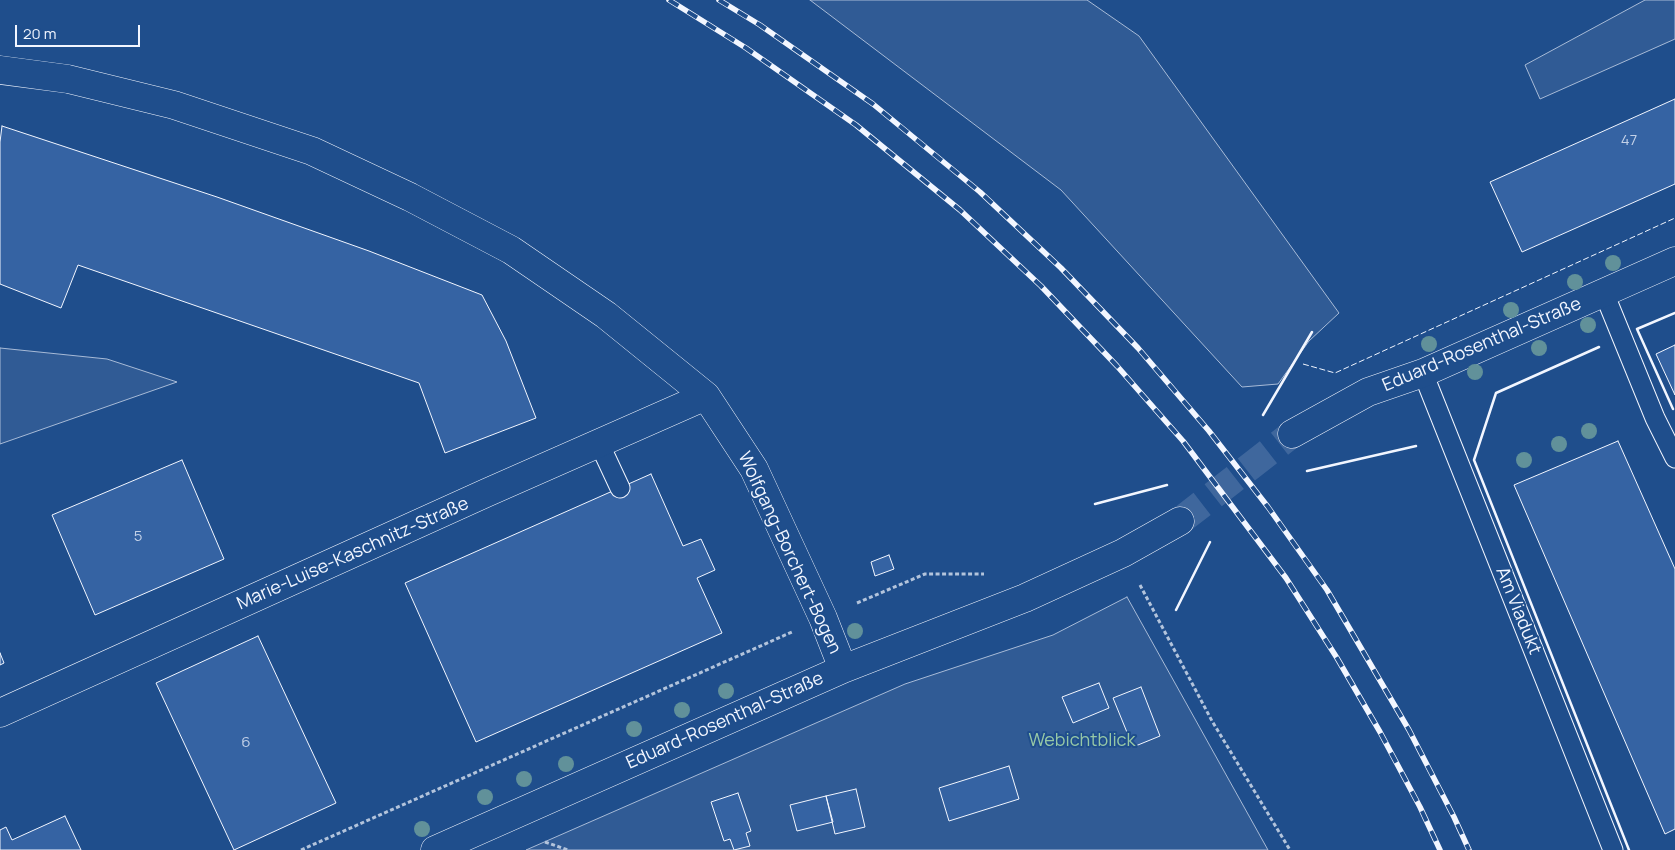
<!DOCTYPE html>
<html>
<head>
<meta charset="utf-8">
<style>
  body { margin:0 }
  #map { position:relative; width:1675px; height:850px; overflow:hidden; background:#1f4e8c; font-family:Manrope,sans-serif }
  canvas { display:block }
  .scale { position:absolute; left:15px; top:25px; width:125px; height:22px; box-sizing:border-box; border:2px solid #f2f6ff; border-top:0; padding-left:6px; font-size:15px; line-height:18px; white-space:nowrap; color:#f2f6ff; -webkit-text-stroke:4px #1f4e8c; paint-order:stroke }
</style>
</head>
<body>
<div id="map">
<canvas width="1675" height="850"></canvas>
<div class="scale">20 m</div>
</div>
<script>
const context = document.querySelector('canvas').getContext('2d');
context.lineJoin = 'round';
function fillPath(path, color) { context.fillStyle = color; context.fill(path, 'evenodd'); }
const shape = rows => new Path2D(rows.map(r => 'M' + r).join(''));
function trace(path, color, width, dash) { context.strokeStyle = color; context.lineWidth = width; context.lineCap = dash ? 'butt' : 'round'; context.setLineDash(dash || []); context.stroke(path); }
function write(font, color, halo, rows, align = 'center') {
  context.font = font + ' Manrope,sans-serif'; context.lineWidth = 4; context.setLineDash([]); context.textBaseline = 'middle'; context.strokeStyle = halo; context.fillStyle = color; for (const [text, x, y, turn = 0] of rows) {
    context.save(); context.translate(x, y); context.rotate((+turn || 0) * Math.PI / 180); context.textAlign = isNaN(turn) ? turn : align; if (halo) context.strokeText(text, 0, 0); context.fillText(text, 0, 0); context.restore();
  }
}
const built = shape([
  [810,0,1087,0,1139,36,1339,313,1309,341,1278,384,1242,387,1061,190,810,0],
  [1645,0,1675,0,1675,39,1540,99,1525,65,1645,0],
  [0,348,107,359,177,382,0,444,0,348],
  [1127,597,1268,850,526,850,905,684,1053,635,1127,597]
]);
const building = shape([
  [1675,99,1675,184,1522,252,1490,182,1675,99],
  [2,126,217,197,369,251,482,295,506,341,536,418,445,453,419,383,78,265,61,308,0,284,0,142,2,126],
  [1675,345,1675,395,1656,354,1675,345],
  [1618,441,1675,569,1675,829,1665,834,1514,485,1618,441],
  [182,460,224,559,95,615,52,515,182,460],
  [651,474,683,546,701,539,715,570,697,578,722,633,476,742,405,583,651,474],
  [889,555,894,569,875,576,871,562,889,555],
  [258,636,336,803,234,850,156,683,258,636],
  [0,653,4,663,0,665,0,653],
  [1099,683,1109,708,1073,723,1062,697,1099,683],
  [1141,687,1160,736,1133,747,1113,698,1141,687],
  [1009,766,1019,799,949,821,939,788,1009,766],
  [856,789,865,827,835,834,826,796,856,789],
  [738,793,751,831,746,833,750,846,734,850,730,839,724,841,711,802,738,793],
  [826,796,833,822,797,831,790,805,826,796],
  [65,816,81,850,0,850,0,830,6,827,12,840,65,816]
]);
const streetTunnel = shape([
  [1180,521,1292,434]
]);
const path = shape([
  [1140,585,1212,721,1290,850],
  [857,603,925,574,984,574],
  [545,842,568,850],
  [301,850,792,632]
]);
const lane = shape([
  [1604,293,1655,418,1675,458],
  [1423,373,1613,850],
  [599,443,620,488]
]);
const street = shape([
  [0,70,68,79,174,105,312,151,410,197,511,250,606,315,706,396,754,469,823,618,843,669],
  [1292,434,1368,392,1423,373,1675,261],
  [0,713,486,493,706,396],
  [435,850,843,669,1025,598,1123,553,1180,521]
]);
const rail = shape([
  [669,0,746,48,856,125,960,210,1041,286,1117,366,1183,441,1286,578,1337,658,1380,732,1420,807,1440,850],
  [719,0,760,25,873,104,980,192,1061,268,1138,348,1209,431,1268,507,1327,590,1409,730,1454,817,1469,850]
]);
const fence = shape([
  [1303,364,1335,373,1675,218]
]);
const wall = shape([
  [1599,347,1496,393,1474,460,1629,850],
  [1673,409,1637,329,1675,313],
  [1263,415,1312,332],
  [1307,471,1416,446],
  [1095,504,1167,485],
  [1176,610,1210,542]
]);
const trees = [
  [1613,263],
  [1575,282],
  [1511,310],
  [1588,325],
  [1429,344],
  [1539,348],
  [1475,372],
  [1589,431],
  [1559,444],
  [1524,460],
  [855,631],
  [726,691],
  [682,710],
  [634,729],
  [566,764],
  [524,779],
  [485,797],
  [422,829]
];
const numberNames = [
  ["47",1629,141],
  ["5",138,537],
  ["6",246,743]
];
const streetNames = [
  ["Eduard-Rosenthal-Straße",1482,345,-23],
  ["Wolfgang-Borchert-Bogen",789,553,65],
  ["Marie-Luise-Kaschnitz-Straße",353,554,-24],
  ["Am Viadukt",1518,611,68],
  ["Eduard-Rosenthal-Straße",725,721,-24]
];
const parkNames = [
  ["Webichtblick",1082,741]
];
fillPath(built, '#305b95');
trace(built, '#a8bbd7', 1);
fillPath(building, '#3563a3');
trace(building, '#f2f6ff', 1);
trace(streetTunnel, '#3f679d', 28, [28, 14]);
trace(lane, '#f2f6ff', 21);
trace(street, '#f2f6ff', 29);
trace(path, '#b3c4dc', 3, [4, 2.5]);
trace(lane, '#1f4e8c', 19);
trace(street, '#1f4e8c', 28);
trace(rail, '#f2f6ff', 5.5);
trace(rail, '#1f4e8c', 4, [11]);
trace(fence, '#f2f6ff', 1, [6, 2.5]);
trace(wall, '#f2f6ff', 2.5);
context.fillStyle = '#61919a';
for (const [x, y] of trees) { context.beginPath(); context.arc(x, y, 8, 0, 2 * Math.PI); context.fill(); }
write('15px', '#c3d1e8', null, numberNames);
write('18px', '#f2f6ff', '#1f4e8c', streetNames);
write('18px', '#97c8a6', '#1f4e8c', parkNames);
</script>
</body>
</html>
